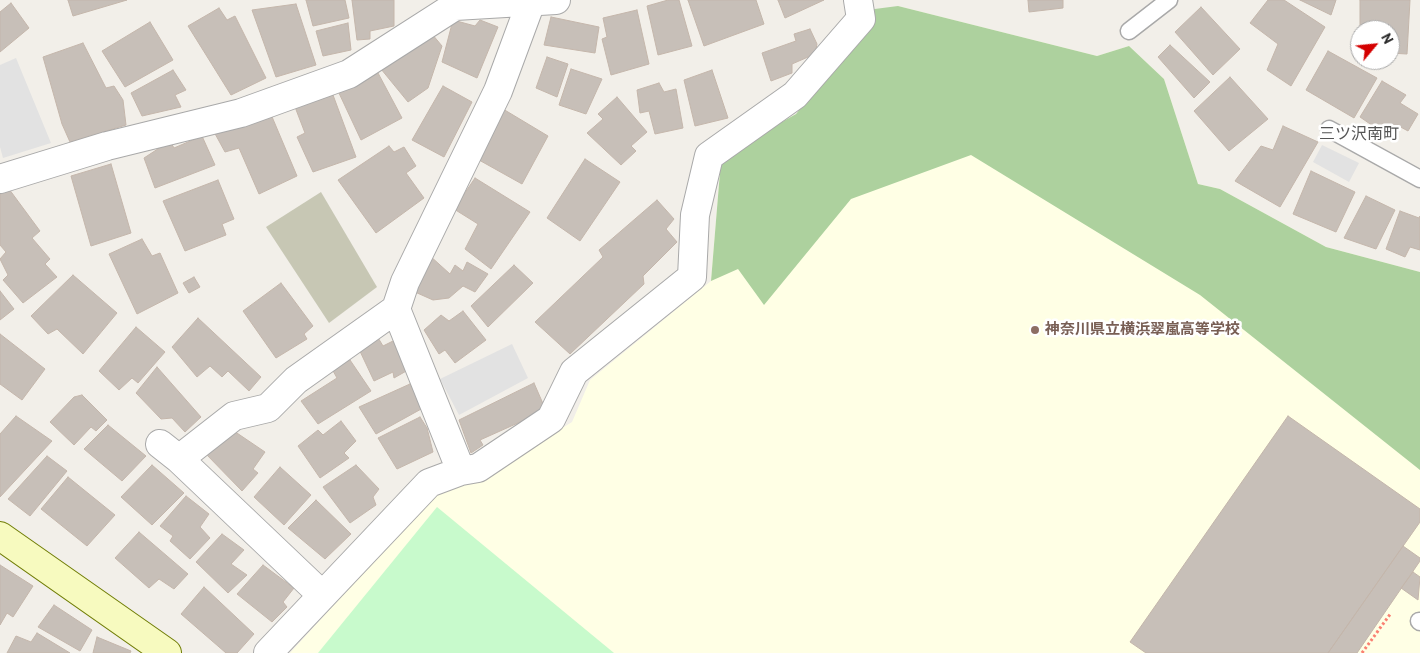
<!DOCTYPE html>
<html>
<head>
<meta charset="utf-8">
<style>
  body { margin:0 }
  #map { position:relative; width:1420px; height:653px; overflow:hidden; background:#f2efe9; font-family:"PT Sans",sans-serif }
  canvas { display:block }
  .north { position:absolute; left:1350px; top:20px; width:50px; height:50px; box-sizing:border-box; background:#fff; border:1px solid #a7a7a7; border-radius:50%; rotate:62deg; font-size:14px; font-weight:700; line-height:20px; text-align:center; color:#222 }
  .north::after { content:''; display:block; margin:auto; width:18px; height:22px; background:#d40000; clip-path:polygon(50% 0,100% 100%,50% 72%,0 100%) }
</style>
</head>
<body>
<div id="map">
<canvas width="1420" height="653"></canvas>
<div class="north">N</div>
</div>
<script>
const context = document.querySelector('canvas').getContext('2d');
context.lineJoin = 'round';
function fillPath(path, color) { context.fillStyle = color; context.fill(path, 'evenodd'); }
const shape = rows => new Path2D(rows.map(r => 'M' + r).join(''));
function trace(path, color, width, dash) { context.strokeStyle = color; context.lineWidth = width; context.lineCap = dash ? 'butt' : 'round'; context.setLineDash(dash || []); context.stroke(path); }
function write(font, color, halo, rows, align = 'center') {
  context.font = font + ' "PT Sans","Noto Sans JP",sans-serif'; context.lineWidth = 5; context.setLineDash([]); context.textBaseline = 'middle'; context.strokeStyle = halo; context.fillStyle = color; for (const [text, x, y, turn = 0] of rows) {
    context.save(); context.translate(x, y); context.rotate((+turn || 0) * Math.PI / 180); context.textAlign = isNaN(turn) ? turn : align; if (halo) context.strokeText(text, 0, 0); context.fillText(text, 0, 0); context.restore();
  }
}
const education = shape([
  [898,6,1097,56,1129,46,1164,79,1198,184,1220,189,1326,247,1420,272,1420,653,290,653,436,493,485,476,572,422,590,380,711,281,721,160,759,135,796,114,869,23]
]);
const construction = shape([
  [321,192,377,287,329,323,266,227]
]);
const forest = shape([
  [898,6,1097,56,1129,46,1164,79,1198,184,1220,189,1326,247,1420,272,1420,470,1200,295,971,155,851,199,764,305,738,269,711,281,721,160,759,135,796,114,869,23,867,10]
]);
const park = shape([
  [437,507,614,653,318,653]
]);
const parking = shape([
  [16,58,51,143,3,158,0,147,0,65],
  [1322,145,1359,163,1349,182,1313,162],
  [512,344,528,378,459,415,440,379]
]);
const building = shape([
  [68,0,127,0,73,16,68,0],
  [306,0,345,0,349,18,313,26,306,0],
  [352,0,394,0,394,26,370,31,370,39,357,40,352,0],
  [668,0,679,0,692,46,658,55,647,6,668,0],
  [688,0,756,0,764,24,704,46,688,0],
  [778,0,824,0,785,18,778,0],
  [1028,0,1063,0,1063,8,1029,12,1028,0],
  [1268,0,1284,0,1325,27,1291,86,1267,70,1278,44,1250,23,1268,0],
  [1300,0,1336,0,1331,15,1300,0],
  [1360,0,1410,0,1407,54,1390,53,1390,30,1360,30,1360,0],
  [11,3,29,28,0,52,0,12,11,3],
  [296,4,316,65,276,77,252,10,296,4],
  [1201,7,1240,49,1213,75,1175,32,1201,7],
  [219,8,227,20,235,16,266,78,231,95,188,26,219,8],
  [637,10,649,64,611,75,602,39,607,37,603,18,637,10],
  [551,17,599,27,595,53,544,45,551,17],
  [453,20,475,26,480,20,498,27,477,78,442,62,453,20],
  [150,22,173,60,125,87,102,51,150,22],
  [348,23,351,50,323,56,316,31,348,23],
  [810,29,817,44,815,54,792,64,792,73,771,81,762,53,796,41,794,34,810,29],
  [432,34,442,46,428,88,408,102,381,69,432,34],
  [83,43,106,88,114,86,123,100,126,125,70,142,62,124,43,57,83,43],
  [1170,45,1210,82,1194,98,1158,57,1170,45],
  [1328,51,1377,78,1354,118,1306,90,1328,51],
  [547,57,568,64,557,97,536,88,547,57],
  [571,69,602,79,586,114,559,105,571,69],
  [173,70,186,90,175,95,181,107,142,116,131,93,173,70],
  [712,70,728,118,695,126,684,80,712,70],
  [378,73,402,118,361,140,338,91,378,73],
  [1230,77,1268,119,1229,151,1194,111,1230,77],
  [1382,81,1406,95,1400,103,1418,114,1408,131,1397,125,1389,137,1360,117,1382,81],
  [659,83,664,92,676,89,683,128,655,134,649,111,640,113,637,90,659,83],
  [443,86,472,102,444,157,412,140,443,86],
  [333,95,356,157,313,172,297,137,305,133,295,107,333,95],
  [617,97,647,132,631,146,636,151,621,165,587,133,603,119,598,114,617,97],
  [503,109,548,136,522,184,479,160,503,109],
  [270,112,297,176,259,194,239,148,225,152,213,130,270,112],
  [1283,126,1318,142,1280,207,1235,181,1261,146,1273,150,1283,126],
  [202,136,215,165,155,188,144,158,170,141,174,148,202,136],
  [389,146,394,152,404,147,416,166,406,173,424,198,376,233,338,180,389,146],
  [585,159,620,182,580,241,547,218,585,159],
  [111,164,131,233,91,246,71,176,111,164],
  [1311,171,1355,192,1336,232,1293,214,1311,171],
  [475,178,530,212,491,269,465,249,478,224,454,209,475,178],
  [218,180,234,219,222,224,226,235,185,251,163,201,218,180],
  [9,189,40,231,32,238,50,259,45,264,57,277,23,303,3,280,8,275,0,259,6,252,0,245,0,194,9,189],
  [1366,196,1395,210,1376,249,1344,238,1366,196],
  [657,200,674,219,666,229,677,242,643,276,644,284,570,354,535,322,603,257,599,250,657,200],
  [1400,211,1419,218,1420,216,1420,250,1410,247,1405,257,1386,249,1400,211],
  [142,239,152,256,160,253,178,293,137,314,109,254,142,239],
  [429,255,450,274,455,265,463,271,467,262,488,274,475,292,463,286,449,298,433,300,415,292,429,255],
  [514,265,533,283,488,327,471,306,514,265],
  [73,275,117,313,83,354,57,329,48,334,31,316,73,275],
  [194,277,200,287,189,293,183,283,194,277],
  [281,283,313,326,304,334,307,339,276,358,243,311,281,283],
  [0,291,14,309,0,320,0,291],
  [463,311,486,340,455,363,445,350,439,354,424,330,441,315,449,321,463,311],
  [198,318,261,377,249,391,228,371,222,377,210,366,197,377,172,347,198,318],
  [136,327,165,352,138,383,132,378,119,390,99,371,136,327],
  [0,334,45,369,22,400,0,384,0,334],
  [377,336,383,346,393,341,408,370,394,378,393,372,374,381,358,347,377,336],
  [350,360,371,391,318,424,301,401,337,378,332,369,350,360],
  [157,367,201,417,185,432,172,418,161,419,136,393,157,367],
  [534,383,544,406,538,414,480,440,483,445,471,453,459,420,534,383],
  [410,384,423,408,376,434,359,407,410,384],
  [82,395,107,420,96,431,91,427,74,445,50,422,74,397,82,395],
  [16,416,52,441,0,497,0,434,16,416],
  [1288,416,1420,509,1420,522,1328,653,1146,653,1130,642,1288,416],
  [420,417,427,428,433,452,397,469,378,438,420,417],
  [341,421,356,441,344,453,349,458,320,478,298,446,318,430,323,435,341,421],
  [108,425,146,456,122,481,84,449,108,425],
  [231,429,265,452,253,469,258,473,242,491,206,454,231,429],
  [47,456,67,471,30,516,8,499,47,456],
  [152,465,184,493,152,525,121,497,152,465],
  [356,465,379,489,373,497,376,505,350,523,323,487,356,465],
  [280,467,311,495,284,525,254,497,280,467],
  [68,477,115,515,87,546,41,509,68,477],
  [186,496,209,514,200,527,210,538,190,559,170,541,173,536,160,526,186,496],
  [316,500,351,534,325,559,288,528,316,500],
  [139,532,188,574,174,589,159,579,149,588,115,558,139,532],
  [222,534,244,550,231,564,247,575,228,593,196,562,222,534],
  [1403,546,1420,558,1420,561,1357,653,1328,653,1403,546],
  [0,565,33,586,13,617,7,613,0,625,0,565],
  [263,565,294,588,283,602,287,607,272,622,237,594,263,565],
  [1413,572,1420,577,1418,600,1401,588,1413,572],
  [204,587,254,634,237,653,226,653,181,614,204,587],
  [54,605,92,630,80,651,38,627,54,605],
  [37,633,70,653,7,653,16,636,31,642,37,633],
  [97,637,131,651,130,653,93,653,97,637]
]);
const path = shape([
  [1362,653,1391,613]
]);
const lane = shape([
  [1129,31,1169,0],
  [1329,129,1420,179],
  [1419,621,1420,622]
]);
const street = shape([
  [0,179,107,146,241,113,349,74,455,6,556,0],
  [396,309,461,471],
  [160,444,179,459,321,594],
  [179,459,234,416,268,408,296,380,396,309,405,282,498,91,531,2],
  [268,653,429,483,461,471,478,468,551,419,574,372,692,277,695,215,709,156,795,95,861,19,858,0]
]);
const secondary = shape([
  [0,536,167,653]
]);
const markers = [
  [1035,330,5,"#8d6e63"]
];
const educationNames = [
  ["神奈川県立横浜翠嵐高等学校",1045,330]
];
const neighbourhoodNames = [
  ["三ツ沢南町",1359,134]
];
fillPath(education, '#ffffe5');
fillPath(construction, '#c7c7b4');
fillPath(forest, '#add19e');
fillPath(park, '#c8facc');
fillPath(parking, '#e2e2e2');
fillPath(building, '#c7bfb8');
trace(building, '#c4b6ab', 1);
trace(lane, '#a9a9a9', 19);
trace(street, '#a9a9a9', 30);
trace(secondary, '#707d05', 30);
trace(path, '#fa8072', 3, [2.5, 2.5]);
trace(lane, '#fff', 16);
trace(street, '#fff', 28);
trace(secondary, '#f7fabf', 28);
for (const [x, y, r, color] of markers) { const dot = new Path2D(); dot.arc(x, y, r, 0, 2 * Math.PI); context.fillStyle = color; context.fill(dot); trace(dot, '#fff', 2); }
write('bold 15px', '#785e54', '#fff', educationNames, 'left');
write('16px', '#555', '#fff', neighbourhoodNames);
</script>
</body>
</html>
